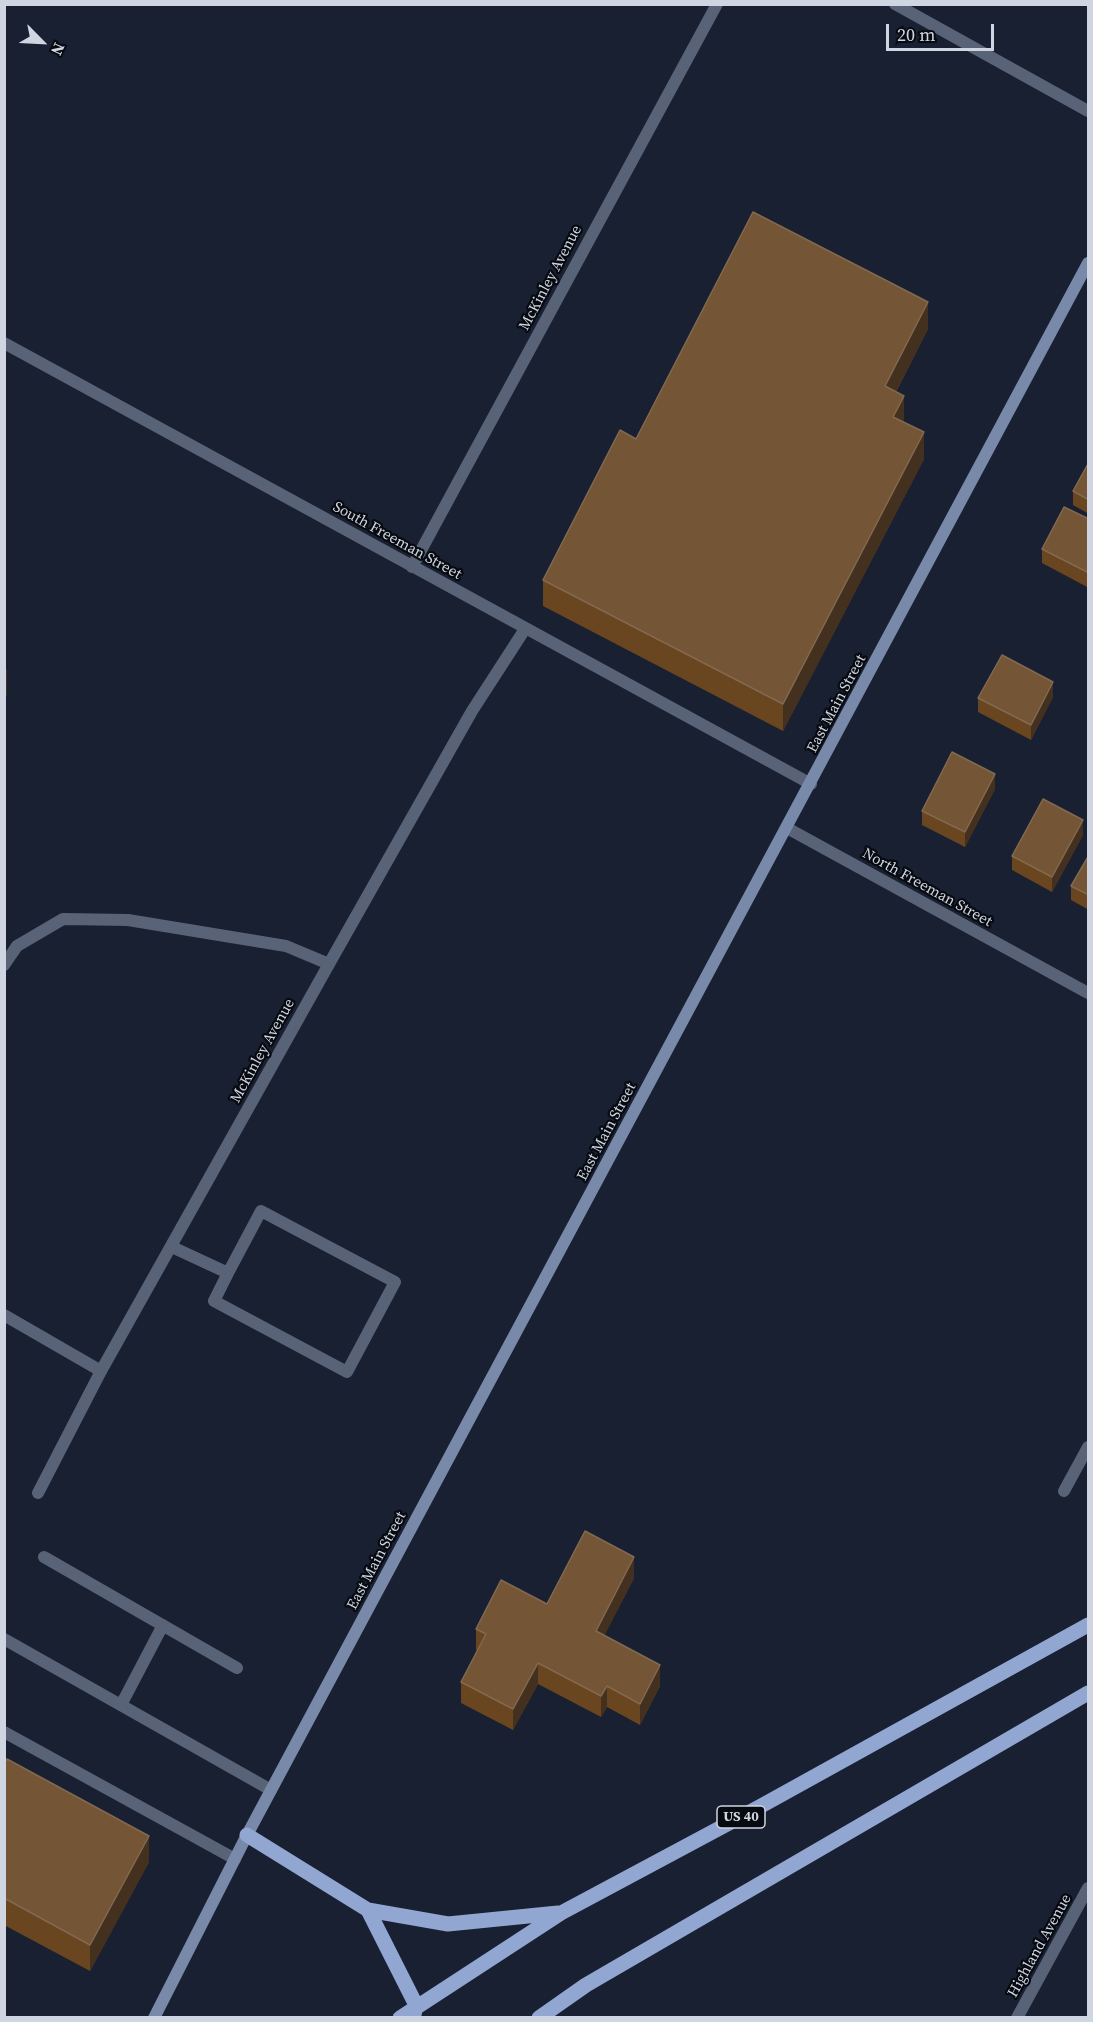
<!DOCTYPE html>
<html>
<head>
<meta charset="utf-8">
<style>
  body { margin:0 }
  #map { position:relative; width:1093px; height:2022px; overflow:hidden; background:#182031; font-family:"Source Serif 4",serif }
  canvas { display:block }
  .frame { position:absolute; inset:0; border:6px solid #d0d6e1; pointer-events:none }
  .north { position:absolute; left:12px; top:12px; width:60px; height:60px; -webkit-text-stroke:4px #070a11; paint-order:stroke; rotate:114deg; font-size:16px; font-weight:700; line-height:24px; text-align:center; color:#d0d6e1 }
  .north::after { content:''; display:block; margin:auto; width:21px; height:27px; background:#d0d6e1; clip-path:polygon(50% 0,100% 100%,50% 72%,0 100%) }
  .scale { position:absolute; left:886px; top:24px; width:108px; height:27px; box-sizing:border-box; border:3px solid #d0d6e1; border-top:0; padding-left:8px; font-size:18px; line-height:21px; white-space:nowrap; color:#d0d6e1; -webkit-text-stroke:4px #070a11; paint-order:stroke }
</style>
</head>
<body>
<div id="map">
<canvas width="1093" height="2022"></canvas>
<div class="frame"></div>
<div class="north">N</div>
<div class="scale">20 m</div>
</div>
<script>
const context = document.querySelector('canvas').getContext('2d');
context.lineJoin = 'round';
const shape = rows => new Path2D(rows.map(r => 'M' + r).join(''));
function trace(path, color, width, dash) { context.strokeStyle = color; context.lineWidth = width; context.lineCap = dash ? 'butt' : 'round'; context.setLineDash(dash || []); context.stroke(path); }
function fillPath(path, color) { context.fillStyle = color; context.fill(path, 'evenodd'); }
function write(font, color, halo, rows, align = 'center') {
  context.font = font + ' "Source Serif 4",serif'; context.lineWidth = 4.5; context.setLineDash([]); context.textBaseline = 'middle'; context.strokeStyle = halo; context.fillStyle = color; for (const [text, x, y, turn = 0] of rows) {
    context.save(); context.translate(x, y); context.rotate((+turn || 0) * Math.PI / 180); context.textAlign = isNaN(turn) ? turn : align; if (halo) context.strokeText(text, 0, 0); context.fillText(text, 0, 0); context.restore();
  }
}
const service = shape([
  [4,965,17,946,63,919,128,920,286,946,329,964],
  [172,1247,228,1273,214,1301,347,1372,395,1282,261,1211,228,1273],
  [4,1315,101,1371],
  [44,1557,237,1668],
  [4,1639,271,1790],
  [121,1705,163,1625],
  [4,1732,235,1859]
]);
const minor = shape([
  [895,4,1088,111],
  [4,343,811,784],
  [412,567,717,4],
  [787,828,1088,993],
  [1064,1491,1088,1447],
  [38,1493,101,1371,329,964,472,711,525,629],
  [1017,2018,1088,1888]
]);
const secondary = shape([
  [154,2018,247,1835,1088,263]
]);
const primary = shape([
  [247,1835,368,1910,416,2005,414,2015],
  [368,1910,448,1924,558,1913],
  [400,2018,561,1913,761,1806,1088,1625],
  [539,2018,586,1985,1088,1693]
]);
const wall = shape([
  [928,329,896,392,904,422,924,459,783,731,543,606,543,580,636,439],
  [1089,462,1089,514,1073,505,1073,491],
  [1089,519,1089,588,1042,563,1042,549],
  [1053,697,1031,740,978,712,978,698],
  [995,789,965,847,922,825,922,811],
  [1083,835,1052,892,1012,870,1012,856],
  [1089,855,1089,910,1071,900,1071,886],
  [634,1578,604,1636,660,1686,640,1725,607,1707,601,1717,538,1684,513,1730,461,1703,461,1682,477,1650,476,1650,476,1629,547,1604],
  [4,1764,149,1862,90,1971,4,1925]
]);
const shadedWall = shape([
  [928,302,928,329,885,413,885,386],
  [904,396,904,423,893,417],
  [924,432,924,459,783,731,783,704],
  [7,668,7,695,4,700,4,674],
  [1053,682,1053,697,1031,740,1031,725],
  [995,774,995,789,965,847,965,832],
  [1083,820,1083,835,1052,892,1052,877],
  [634,1557,634,1578,596,1652,596,1631],
  [538,1663,538,1684,513,1730,513,1709],
  [660,1665,660,1686,640,1725,640,1704],
  [607,1686,607,1707,601,1717,601,1696],
  [149,1836,149,1862,90,1971,90,1945]
]);
const building = shape([
  [753,212,928,302,885,386,904,396,893,417,924,432,783,704,543,580,620,430,636,439,753,212],
  [1089,462,1089,500,1073,491,1089,462],
  [1064,507,1089,519,1089,573,1042,549,1064,507],
  [1002,655,1053,682,1031,725,978,698,1002,655],
  [952,752,995,774,965,832,922,811,952,752],
  [1043,799,1083,820,1052,877,1012,856,1043,799],
  [1089,855,1089,895,1071,886,1089,855],
  [585,1531,634,1557,596,1631,660,1665,640,1704,607,1686,601,1696,538,1663,513,1709,461,1682,486,1634,476,1629,501,1580,547,1604,585,1531],
  [7,1759,149,1836,90,1945,4,1898,4,1764,7,1759]
]);
const shields = [
  [741,1817,48]
];
const shieldNames = [
  ["US 40",741,1817]
];
const streetNames = [
  ["McKinley Avenue",551,278,-62],
  ["South Freeman Street",397,541,29],
  ["East Main Street",837,704,-62],
  ["North Freeman Street",927,888,29],
  ["McKinley Avenue",263,1051,-61],
  ["East Main Street",607,1132,-62],
  ["East Main Street",377,1561,-62],
  ["Highland Avenue",1040,1946,-61]
];
trace(service, '#596377', 12);
trace(minor, '#596377', 12);
trace(secondary, '#7989a9', 12);
trace(primary, '#91a6d0', 15);
fillPath(wall, '#694520');
fillPath(shadedWall, '#44301e');
fillPath(building, '#745535');
trace(building, '#826950', 1.5);
for (const [x, y, w] of shields) { const box = new Path2D(); box.roundRect(x - w / 2, y - 11, w, 22, 4.5); context.fillStyle = '#070a11'; context.fill(box); trace(box, '#d0d6e1', 1.5); }
write('bold 14px', '#d0d6e1', null, shieldNames);
write('15px', '#d0d6e1', '#070a11', streetNames);
</script>
</body>
</html>
